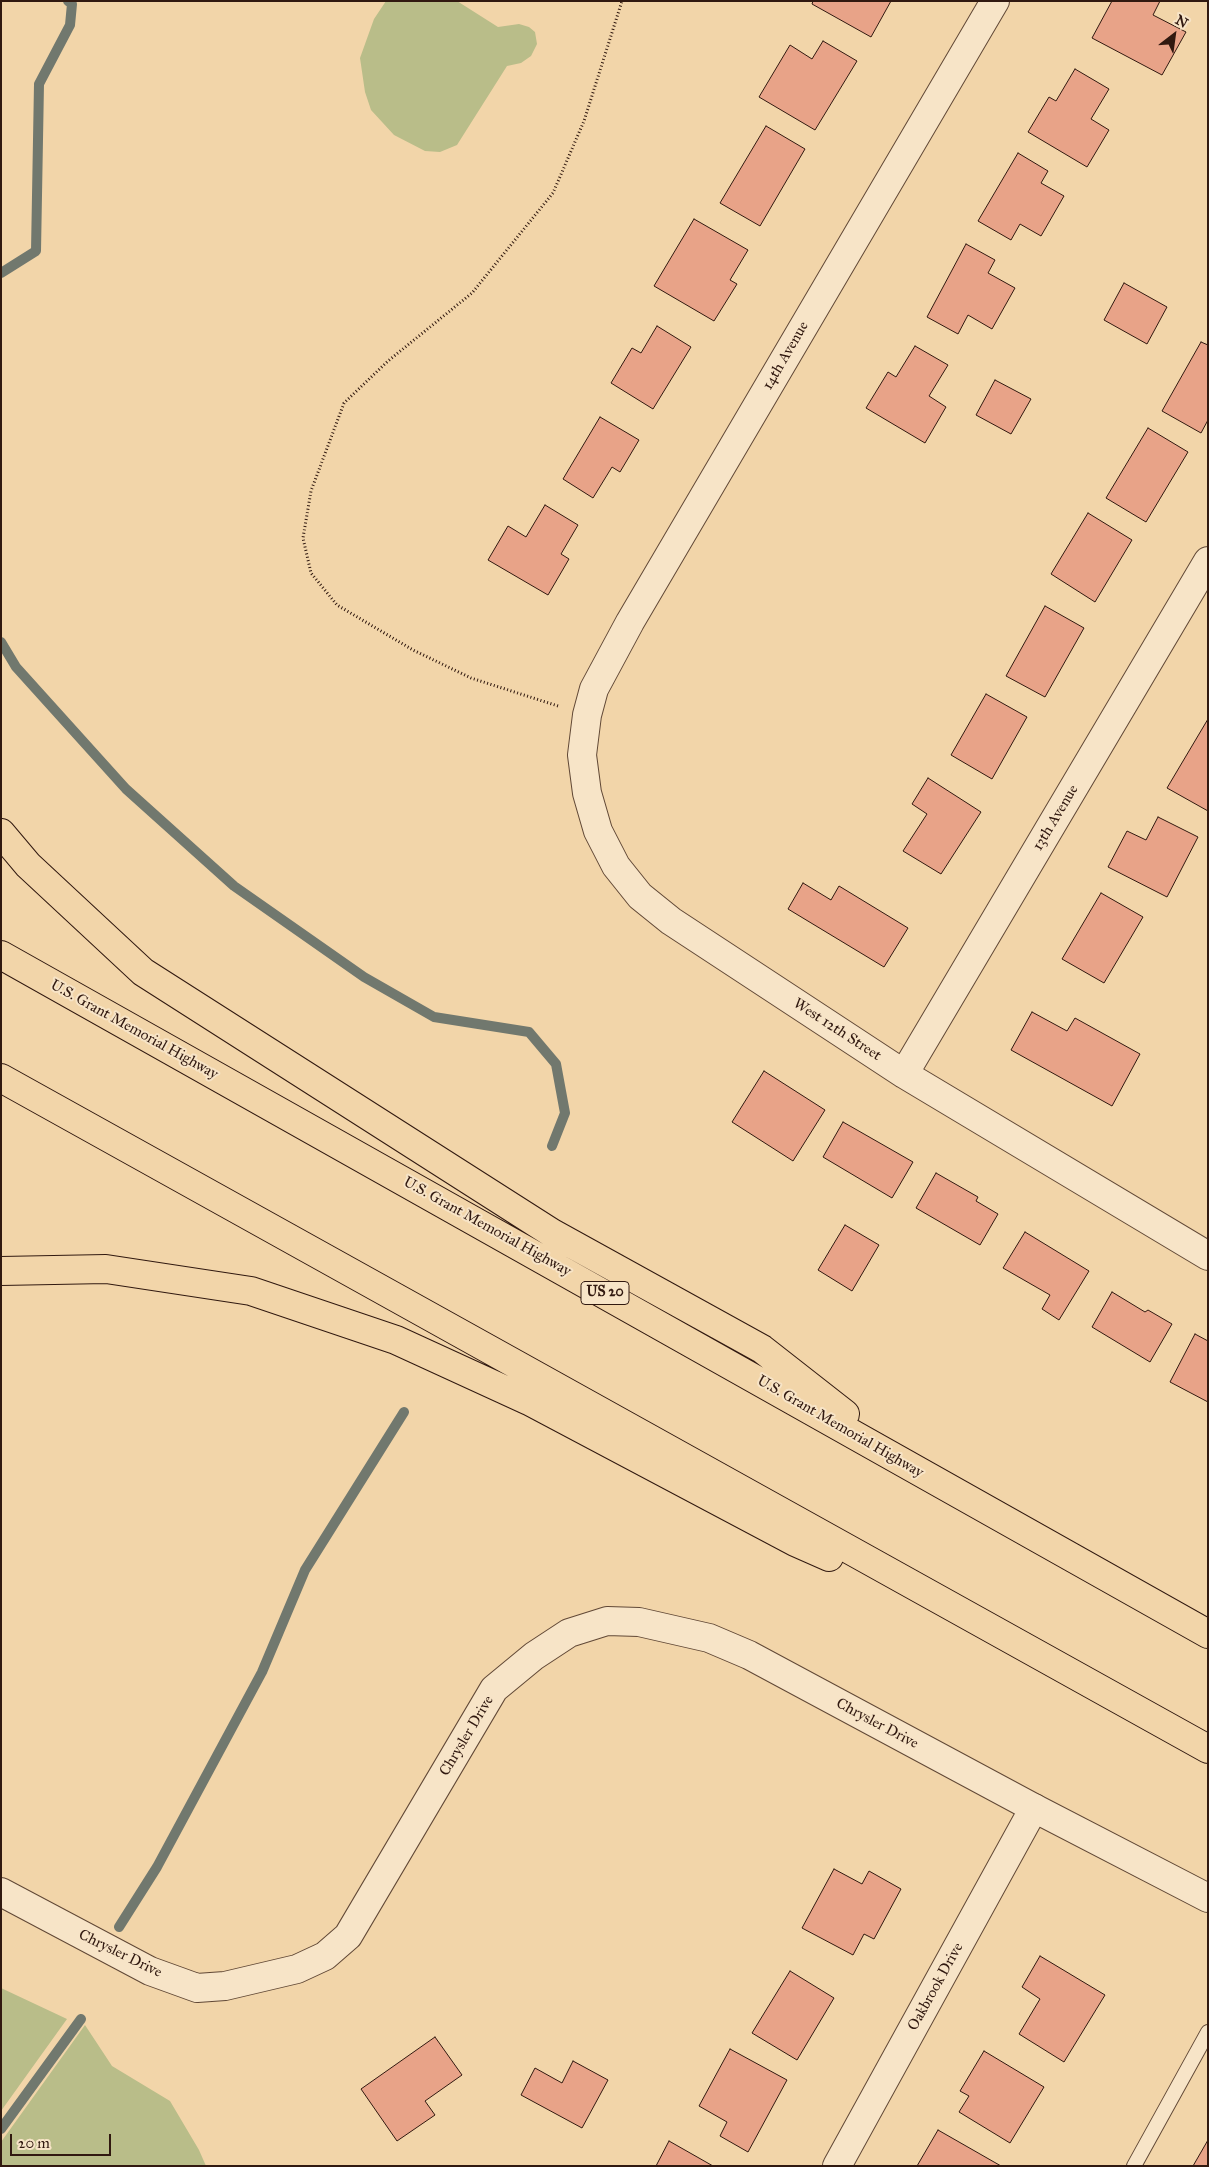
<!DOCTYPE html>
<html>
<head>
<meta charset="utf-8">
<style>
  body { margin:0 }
  #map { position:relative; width:1209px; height:2167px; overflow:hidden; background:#f2d5a9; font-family:"IM FELL Great Primer",serif }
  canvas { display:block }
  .frame { position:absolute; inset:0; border:2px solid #311910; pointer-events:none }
  .north { position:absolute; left:1149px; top:10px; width:50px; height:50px; -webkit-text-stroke:4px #f7e4c7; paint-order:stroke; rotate:30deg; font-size:14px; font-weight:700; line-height:20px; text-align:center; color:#311910 }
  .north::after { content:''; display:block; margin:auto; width:18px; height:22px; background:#311910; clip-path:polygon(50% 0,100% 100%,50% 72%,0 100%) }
  .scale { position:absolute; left:10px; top:2134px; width:101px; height:22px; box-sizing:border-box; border:2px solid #311910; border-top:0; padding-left:6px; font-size:15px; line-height:18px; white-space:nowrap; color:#311910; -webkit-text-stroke:4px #f7e4c7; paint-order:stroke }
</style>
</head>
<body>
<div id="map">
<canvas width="1209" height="2167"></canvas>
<div class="frame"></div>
<div class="north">N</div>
<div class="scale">20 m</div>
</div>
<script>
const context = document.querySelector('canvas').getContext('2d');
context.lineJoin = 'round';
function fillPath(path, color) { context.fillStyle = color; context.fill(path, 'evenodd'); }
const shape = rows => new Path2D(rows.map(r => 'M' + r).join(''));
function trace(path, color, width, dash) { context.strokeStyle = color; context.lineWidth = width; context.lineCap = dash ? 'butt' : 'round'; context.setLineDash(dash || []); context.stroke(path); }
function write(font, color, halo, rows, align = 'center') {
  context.font = font + ' "IM FELL Great Primer",serif'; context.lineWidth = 4; context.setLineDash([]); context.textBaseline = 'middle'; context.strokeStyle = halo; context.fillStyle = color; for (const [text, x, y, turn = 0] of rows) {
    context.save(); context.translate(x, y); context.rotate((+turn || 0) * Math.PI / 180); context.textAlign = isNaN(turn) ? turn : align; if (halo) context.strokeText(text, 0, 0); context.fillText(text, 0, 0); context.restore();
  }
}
const green = shape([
  [386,1,457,1,498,27,519,24,529,27,535,32,537,44,531,56,521,63,507,66,457,145,440,152,425,151,394,135,371,110,365,92,360,58,374,19],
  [1,1988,67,2019,1,2111],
  [85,2025,112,2066,170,2101,199,2150,206,2166,1,2166,1,2142]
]);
const stream = shape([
  [1,273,36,251,39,84,70,25,72,4,68,1],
  [1,642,16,667,126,789,234,886,364,977,434,1017,529,1032,556,1064,565,1113,552,1146],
  [119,1927,157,1867,262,1672,305,1570,404,1412],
  [1,2129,81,2019]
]);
const building = shape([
  [813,1,891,1,871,37,812,4,813,1],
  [1112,1,1160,1,1153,15,1186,32,1162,75,1092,38,1112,1],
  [823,41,857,61,815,130,759,97,790,45,812,59,823,41],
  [1075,69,1109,89,1091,119,1109,130,1087,167,1028,132,1049,97,1056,101,1075,69],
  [766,126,805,149,760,226,720,203,766,126],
  [1018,153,1048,171,1041,183,1064,196,1041,236,1020,224,1011,240,978,221,1018,153],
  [694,219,748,250,730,280,737,284,714,321,654,286,694,219],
  [966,244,995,260,988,273,1015,288,992,329,968,315,958,334,927,317,966,244],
  [1124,283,1167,307,1147,344,1104,320,1124,283],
  [657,326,691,347,653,409,611,383,632,348,641,353,657,326],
  [1201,342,1208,345,1208,420,1201,433,1162,411,1201,342],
  [915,346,948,365,929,396,946,407,925,443,866,408,888,372,896,377,915,346],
  [995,380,1031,399,1011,434,976,415,995,380],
  [600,417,639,440,620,472,612,467,593,498,563,479,600,417],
  [1148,428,1188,452,1146,522,1106,498,1148,428],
  [545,505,578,525,561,554,569,559,548,595,488,560,508,526,526,537,545,505],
  [1088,513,1132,540,1095,602,1051,574,1088,513],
  [1045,606,1084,628,1045,697,1006,676,1045,606],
  [986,694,1027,717,992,779,951,755,986,694],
  [1208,719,1208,811,1167,788,1208,719],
  [928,778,981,812,941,874,903,851,927,814,912,804,928,778],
  [1158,817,1198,837,1167,897,1108,867,1127,831,1146,840,1158,817],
  [803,883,831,900,839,886,908,928,884,967,788,909,803,883],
  [1101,893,1143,917,1104,983,1062,959,1101,893],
  [1032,1012,1067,1031,1075,1018,1140,1054,1112,1106,1011,1050,1032,1012],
  [764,1071,825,1110,793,1161,732,1122,764,1071],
  [843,1122,913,1162,892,1198,823,1157,843,1122],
  [936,1173,978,1197,976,1201,998,1214,980,1245,916,1208,936,1173],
  [845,1225,879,1245,852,1291,818,1270,845,1225],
  [1025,1232,1089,1271,1059,1320,1042,1309,1050,1295,1003,1268,1025,1232],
  [1112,1292,1145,1312,1148,1310,1172,1324,1150,1362,1092,1327,1112,1292],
  [1195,1334,1208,1341,1208,1402,1170,1382,1195,1334],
  [834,1869,862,1884,869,1871,901,1889,874,1939,864,1934,853,1955,802,1928,834,1869],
  [1040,1956,1105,1995,1064,2062,1019,2034,1040,1999,1022,1987,1040,1956],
  [790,1971,834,1998,797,2060,752,2033,790,1971],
  [435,2037,462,2075,425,2101,435,2115,397,2141,361,2089,435,2037],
  [730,2049,787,2080,748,2152,720,2136,727,2122,699,2106,730,2049],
  [984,2051,1044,2087,1010,2143,959,2112,969,2096,960,2091,984,2051],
  [573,2061,608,2080,582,2128,521,2095,535,2068,562,2083,573,2061],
  [938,2130,1001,2166,917,2166,938,2130],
  [1208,2140,1208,2166,1193,2166,1208,2140],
  [669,2141,713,2166,656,2166,669,2141]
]);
const path = shape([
  [558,706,471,678,413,650,337,605,311,573,303,538,311,491,344,403,388,361,472,293,553,193,584,121,622,1]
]);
const service = shape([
  [1134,2166,1208,2032]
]);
const minor = shape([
  [995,1,630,622,594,689,587,715,582,755,587,793,598,831,616,866,640,896,671,921,904,1074,1208,1256],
  [904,1074,1208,561],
  [837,2166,1034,1808]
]);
const tertiary = shape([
  [1,1892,150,1971,197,1988,225,1986,297,1969,325,1956,348,1936,494,1689,534,1656,569,1633,607,1621,639,1622,709,1638,749,1655,1034,1808,1208,1898]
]);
const primary = shape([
  [1,833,28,865,143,972,552,1233,762,1349,845,1414],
  [1,955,1208,1634],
  [1,1078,1208,1749],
  [1,1271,106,1269,251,1291,396,1340,529,1401,795,1542,829,1557]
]);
const shields = [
  [605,1293,48]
];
const shieldNames = [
  ["US 20",605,1293]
];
const streetNames = [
  ["14th Avenue",786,356,-60],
  ["13th Avenue",1056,818,-59],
  ["U.S. Grant Memorial Highway",134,1030,29],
  ["West 12th Street",837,1030,33],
  ["U.S. Grant Memorial Highway",487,1227,29],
  ["U.S. Grant Memorial Highway",840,1427,30],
  ["Chrysler Drive",877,1724,28],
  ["Chrysler Drive",467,1736,-59],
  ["Chrysler Drive",120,1954,26],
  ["Oakbrook Drive",936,1987,-61]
];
fillPath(green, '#b9bd89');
trace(stream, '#71786e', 10);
fillPath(building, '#e8a388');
trace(building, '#311910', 1);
trace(service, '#614836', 16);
trace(minor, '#614836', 30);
trace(tertiary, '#614836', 30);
trace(primary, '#311910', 30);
trace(path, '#311910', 3, [1, 2.5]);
trace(service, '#f7e4c7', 14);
trace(minor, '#f7e4c7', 28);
trace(tertiary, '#f7e4c7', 28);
trace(primary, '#f2d5a9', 28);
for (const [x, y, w] of shields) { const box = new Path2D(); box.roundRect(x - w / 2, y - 11.5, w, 23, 4); context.fillStyle = '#f7e4c7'; context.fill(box); trace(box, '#311910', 1); }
write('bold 14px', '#311910', null, shieldNames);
write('15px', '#311910', '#f7e4c7', streetNames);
</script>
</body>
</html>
